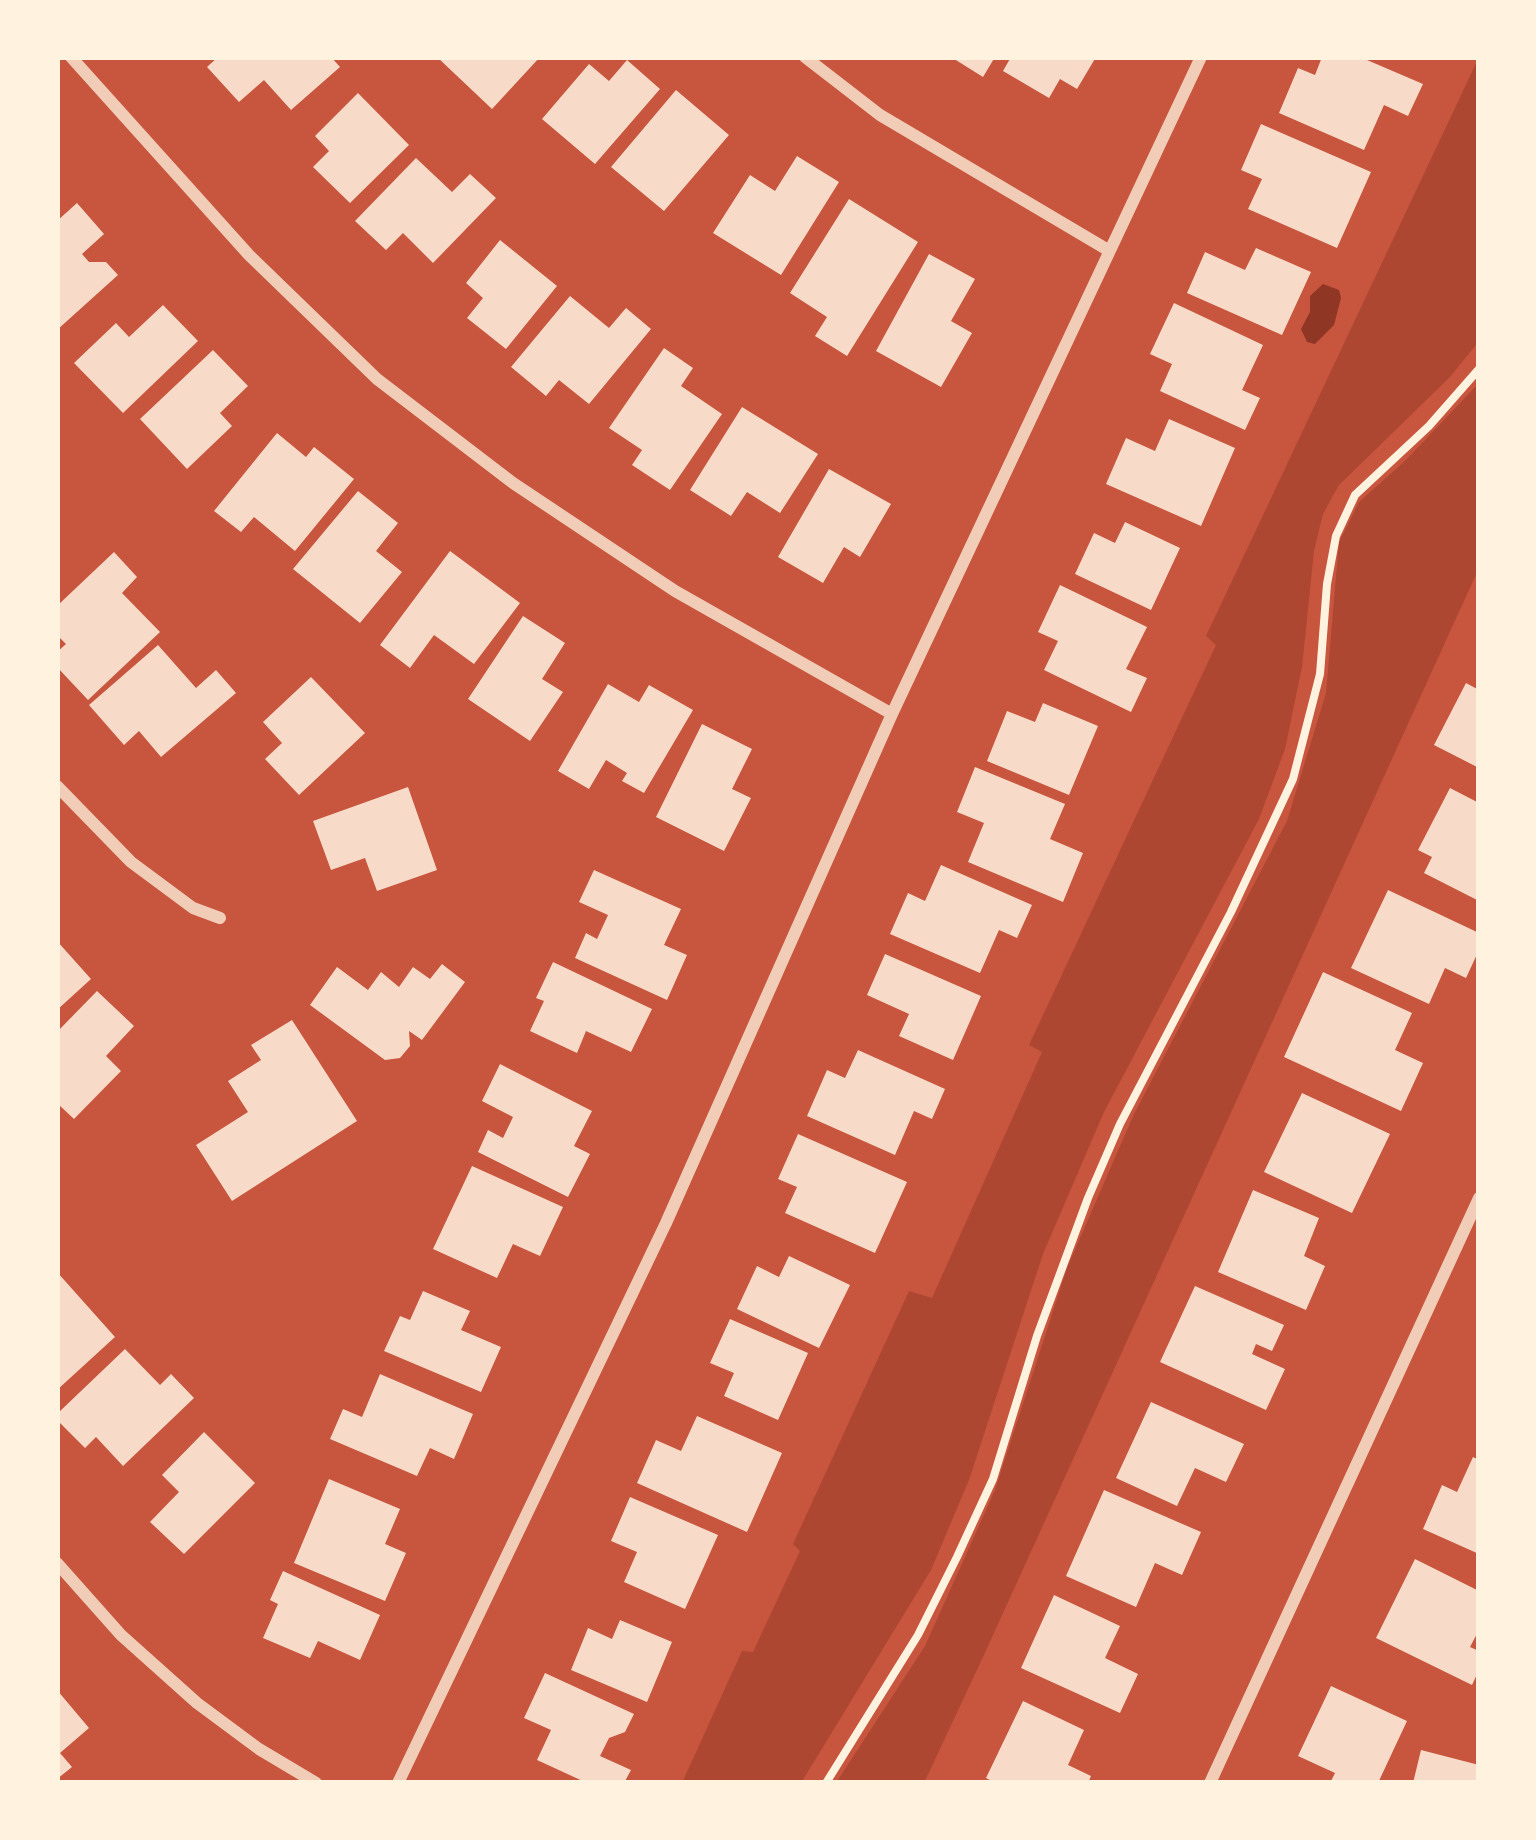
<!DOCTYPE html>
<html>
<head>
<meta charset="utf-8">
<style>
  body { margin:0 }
  #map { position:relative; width:1536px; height:1840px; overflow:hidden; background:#c8553d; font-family:Karla,sans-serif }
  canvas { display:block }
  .frame { position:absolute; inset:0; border:60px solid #fff3e0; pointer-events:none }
</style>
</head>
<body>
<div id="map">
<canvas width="1536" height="1840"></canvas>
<div class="frame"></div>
</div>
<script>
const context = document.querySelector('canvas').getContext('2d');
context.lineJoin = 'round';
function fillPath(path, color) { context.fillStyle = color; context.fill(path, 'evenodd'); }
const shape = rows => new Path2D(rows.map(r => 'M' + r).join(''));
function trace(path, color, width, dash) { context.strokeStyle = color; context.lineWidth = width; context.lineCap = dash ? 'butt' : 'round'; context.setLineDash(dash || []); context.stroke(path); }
const green = shape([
  [1479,57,1479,341,1450,377,1339,485,1323,514,1314,551,1302,667,1285,749,1259,819,1104,1112,1043,1254,969,1480,931,1570,801,1783,682,1783,742,1651,753,1652,800,1551,793,1544,909,1291,932,1298,1042,1052,1029,1045,1216,645,1206,636],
  [1479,383,1479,568,983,1657,924,1783,836,1783,925,1646,995,1490,1067,1268,1134,1114,1287,821,1326,693,1339,542,1359,502,1406,460]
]);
const water = shape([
  [1323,284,1339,290,1341,298,1334,325,1315,344,1307,342,1301,329,1310,312,1310,296]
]);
const building = shape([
  [218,57,331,57,340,67,291,110,264,80,239,102,207,67],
  [437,57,540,57,492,109],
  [951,57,995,57,983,77],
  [1011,57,1096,57,1077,89,1060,79,1049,98,1003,71],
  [1322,57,1360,57,1423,84,1408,116,1384,105,1364,150,1279,113,1298,68,1315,75],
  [627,60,660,89,595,164,542,119,589,64,609,81],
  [676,90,729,135,664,211,611,167],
  [358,93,409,145,350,203,313,167,329,151,315,136],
  [1261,124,1371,172,1337,248,1248,209,1262,179,1241,170],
  [797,156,839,182,781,275,713,233,750,175,775,191],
  [416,158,452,192,470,174,496,198,433,263,403,233,386,250,355,221],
  [849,199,918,242,847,356,815,336,827,317,790,293],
  [77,203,104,234,82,254,89,262,106,262,118,275,57,330,57,221],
  [500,240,557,286,506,349,467,318,483,298,466,283],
  [1256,248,1311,272,1282,335,1187,293,1205,252,1245,270],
  [929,254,975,279,951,321,972,333,941,387,876,351],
  [570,296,609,328,626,308,651,329,589,404,559,380,546,396,511,367],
  [1174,303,1263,345,1242,390,1260,398,1245,430,1160,391,1172,364,1150,354],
  [163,305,198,341,123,413,74,363,116,323,129,337],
  [664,348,693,368,681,386,722,414,670,490,632,465,642,450,609,428],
  [213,350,248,386,220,413,232,426,187,469,140,419],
  [742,407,818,454,780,513,747,492,731,516,690,490],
  [1169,419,1235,448,1201,526,1106,484,1126,438,1155,451],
  [277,433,306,457,314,447,354,479,295,551,254,517,241,532,214,511],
  [829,469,891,504,860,557,844,547,823,583,778,557],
  [358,491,398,523,376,551,402,572,360,623,293,569],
  [1125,522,1180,548,1151,610,1075,574,1094,533,1115,543],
  [450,551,520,603,474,664,434,635,410,668,380,645],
  [114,552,137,577,122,593,160,632,88,700,57,667,57,652,66,644,57,635,57,606],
  [1060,585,1147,627,1126,669,1147,678,1131,712,1044,670,1058,641,1038,632],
  [523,616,565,643,542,679,563,692,530,741,468,699],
  [158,645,196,688,216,670,236,693,161,757,139,731,124,745,89,705],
  [311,677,365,733,299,795,265,759,282,743,263,722],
  [1466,683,1479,690,1479,768,1434,745],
  [608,684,639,702,649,685,693,710,644,793,622,781,627,773,606,760,589,789,558,771],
  [1043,703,1098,726,1069,795,987,761,1007,711,1035,722],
  [702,724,752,749,732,789,751,798,724,851,656,817],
  [975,767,1065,804,1050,839,1083,853,1063,902,968,862,984,823,957,812],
  [408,787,437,870,377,891,365,858,331,870,313,821],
  [1450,788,1479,803,1479,901,1424,873,1432,857,1418,850],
  [941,865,1032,905,1017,938,999,930,980,973,890,934,908,893,925,901],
  [594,870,681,909,664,945,687,955,667,1000,575,958,586,933,597,939,608,915,579,902],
  [1388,890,1479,933,1479,950,1466,978,1445,968,1429,1004,1351,968],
  [57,941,91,979,57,1010],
  [885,954,981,996,953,1060,899,1036,909,1014,867,995],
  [553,962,652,1009,631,1052,586,1031,577,1053,530,1031,544,1001,536,998],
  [442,964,465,982,422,1040,409,1031,410,1046,400,1058,385,1060,310,1005,337,967,368,990,381,972,399,987,413,967,430,979],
  [1323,972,1412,1013,1395,1050,1423,1063,1401,1111,1284,1057],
  [97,991,134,1026,106,1056,121,1071,74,1119,57,1103,57,1032],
  [292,1020,357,1121,232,1201,196,1145,248,1112,228,1081,261,1060,251,1045],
  [858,1050,945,1089,932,1119,914,1111,895,1155,807,1116,827,1070,845,1078],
  [500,1064,592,1111,574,1146,590,1154,568,1197,478,1152,488,1130,503,1138,513,1117,482,1101],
  [1302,1093,1390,1134,1352,1213,1264,1172],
  [798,1134,907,1182,875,1253,785,1213,797,1187,778,1179],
  [472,1166,563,1207,540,1256,513,1244,497,1278,433,1249],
  [1253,1190,1319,1218,1304,1256,1325,1266,1306,1310,1218,1272],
  [789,1256,850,1285,819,1348,737,1309,757,1266,779,1277],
  [57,1272,115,1337,57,1390],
  [1195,1286,1284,1325,1272,1351,1256,1344,1252,1354,1285,1369,1266,1410,1160,1362],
  [423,1291,470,1311,461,1330,501,1347,481,1392,384,1351,400,1316,410,1320],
  [730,1319,808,1353,778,1420,724,1396,734,1373,710,1363],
  [125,1349,160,1385,171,1374,194,1398,123,1466,96,1437,85,1448,57,1420,57,1414],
  [380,1374,473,1414,454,1459,430,1448,417,1476,330,1439,343,1409,362,1417],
  [1151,1402,1244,1444,1226,1482,1195,1468,1177,1506,1116,1478],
  [697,1416,782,1453,747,1532,637,1483,656,1440,681,1451],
  [204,1432,255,1483,184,1554,150,1522,179,1492,162,1475],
  [1473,1457,1479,1460,1479,1554,1423,1529,1442,1485,1457,1492],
  [329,1479,400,1509,385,1544,406,1553,385,1601,294,1563],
  [1104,1490,1201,1532,1182,1575,1155,1563,1136,1607,1066,1576],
  [630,1497,718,1535,685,1609,624,1582,637,1552,611,1541],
  [1415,1559,1479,1591,1479,1630,1470,1647,1479,1651,1479,1670,1472,1685,1376,1638],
  [283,1571,380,1615,360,1660,318,1641,310,1658,263,1638,278,1604,270,1600],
  [1054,1595,1120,1626,1105,1658,1138,1674,1120,1713,1021,1668],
  [620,1620,672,1642,647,1702,571,1670,588,1628,612,1639],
  [545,1673,634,1714,625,1732,609,1738,600,1756,631,1770,624,1783,587,1783,537,1760,551,1730,524,1718],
  [1331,1686,1407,1721,1378,1783,1330,1783,1335,1773,1298,1756],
  [57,1690,89,1728,60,1753,72,1767,57,1779],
  [1023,1701,1084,1730,1068,1765,1091,1776,1088,1783,996,1783,986,1778],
  [1421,1750,1479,1765,1479,1783,1413,1783]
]);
const path = shape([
  [826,1783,918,1635,957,1557,993,1479,1037,1336,1088,1198,1120,1124,1231,912,1293,779,1320,674,1327,584,1336,536,1355,495,1429,426,1479,369]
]);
const minor = shape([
  [71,57,249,255,377,379,513,483,675,591,892,714],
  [805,57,880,115,1108,250],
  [57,786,131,862,193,908,220,918],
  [57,1563,121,1635,197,1703,259,1749,316,1783],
  [398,1783,666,1223,892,714,1201,57],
  [1210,1783,1479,1198]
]);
fillPath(green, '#ae4732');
fillPath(water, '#8f3625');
fillPath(building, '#f7dbc8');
trace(path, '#fff3e0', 8);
trace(minor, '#f1ccb7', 12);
</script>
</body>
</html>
